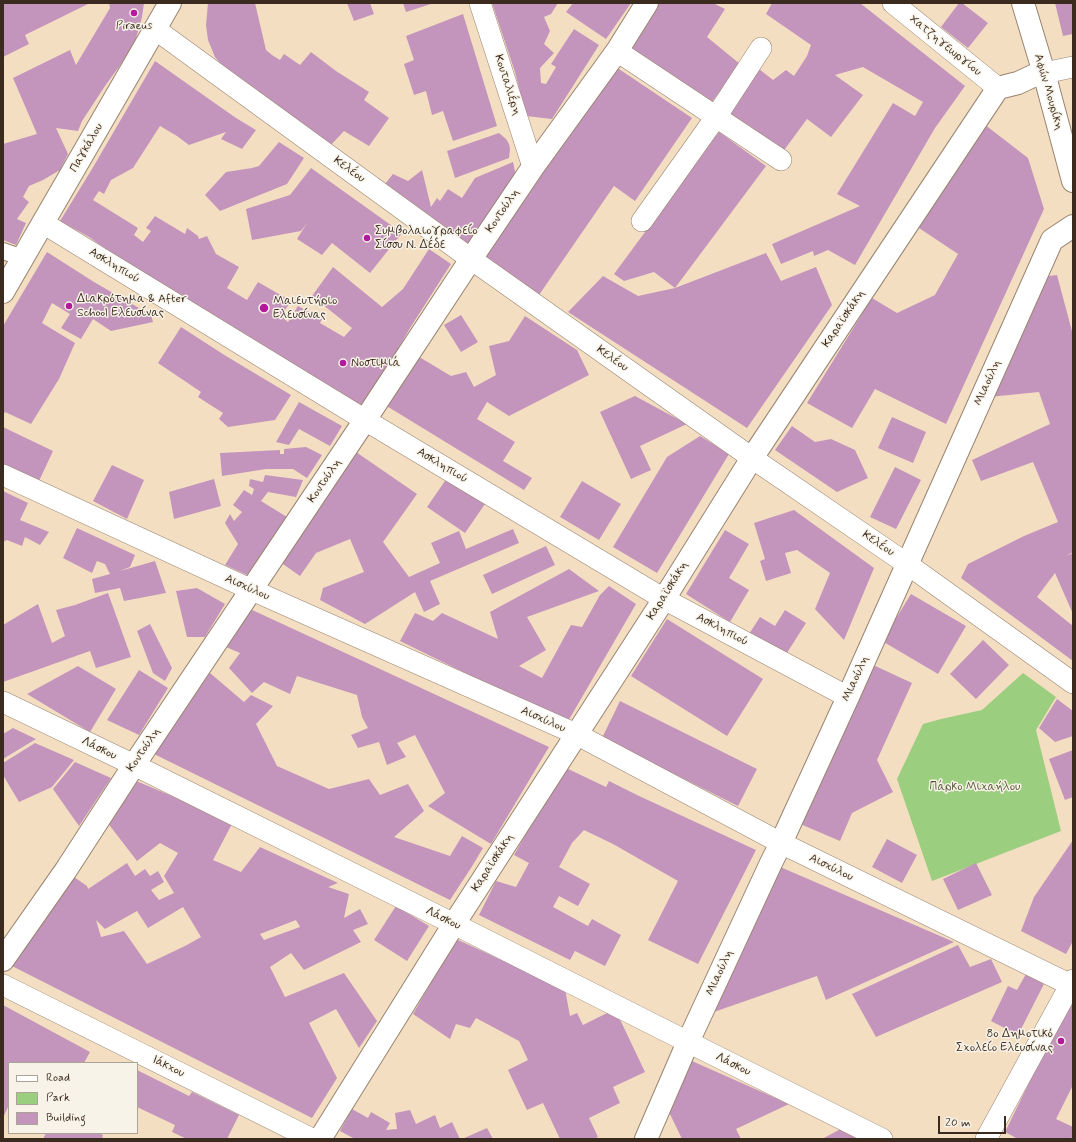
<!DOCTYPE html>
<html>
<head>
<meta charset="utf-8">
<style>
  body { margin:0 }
  #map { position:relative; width:1076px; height:1142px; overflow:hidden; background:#f4dec2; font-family:Mynerve,sans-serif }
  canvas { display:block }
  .frame { position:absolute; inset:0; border:4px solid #3b2a1e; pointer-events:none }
  .legend { position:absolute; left:8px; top:1062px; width:130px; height:72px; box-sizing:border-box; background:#f7f3e8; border:1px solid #aca397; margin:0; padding:5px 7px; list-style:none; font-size:12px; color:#3b2a1e }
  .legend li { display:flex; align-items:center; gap:8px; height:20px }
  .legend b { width:20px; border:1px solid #aca397 }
  .scale { position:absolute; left:938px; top:1116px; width:68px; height:18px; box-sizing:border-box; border:2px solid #3b2a1e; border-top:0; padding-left:5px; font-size:12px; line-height:14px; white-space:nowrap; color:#3b2a1e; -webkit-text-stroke:3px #f7f3e8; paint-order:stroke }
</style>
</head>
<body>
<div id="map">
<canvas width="1076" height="1142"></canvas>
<div class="frame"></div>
<ul class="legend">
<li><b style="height:5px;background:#fff"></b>Road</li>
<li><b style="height:11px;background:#9bce7f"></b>Park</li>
<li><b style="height:11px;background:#c495bc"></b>Building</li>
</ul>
<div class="scale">20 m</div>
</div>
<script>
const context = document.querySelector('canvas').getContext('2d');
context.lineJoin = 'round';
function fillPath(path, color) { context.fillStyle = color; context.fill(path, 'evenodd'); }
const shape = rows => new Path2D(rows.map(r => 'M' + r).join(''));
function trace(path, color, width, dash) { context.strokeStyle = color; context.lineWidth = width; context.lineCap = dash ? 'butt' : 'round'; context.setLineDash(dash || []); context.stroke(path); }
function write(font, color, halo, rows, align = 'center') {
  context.font = font + ' Mynerve,sans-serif'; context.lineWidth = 3; context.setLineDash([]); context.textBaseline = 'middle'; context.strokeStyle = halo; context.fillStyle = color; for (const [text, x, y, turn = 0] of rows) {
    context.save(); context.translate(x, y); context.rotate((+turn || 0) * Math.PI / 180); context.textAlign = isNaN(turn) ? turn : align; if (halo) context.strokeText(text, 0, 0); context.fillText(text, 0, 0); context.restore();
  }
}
const green = shape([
  [1023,673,1056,697,1036,730,1061,831,932,881,897,779,923,724,941,719,982,710]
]);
const building = shape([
  [3,3,90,3,25,35,29,44,3,57],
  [109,3,144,3,142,17,135,42,129,53,105,86,82,121,78,131,56,128,68,154,60,170,43,180,29,186,23,197,29,202,17,219,26,223,16,245,3,240,3,144,37,134,13,78,70,50,76,65,110,8],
  [208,3,255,3,266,50,272,55,280,60,284,54,300,65,311,52,336,71,369,92,364,100,389,118,369,146,344,131,330,146,223,67,215,57,208,40,206,25],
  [347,3,370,3,374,14,354,21],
  [403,3,434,3,406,12],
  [492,3,558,3,551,14,544,17,550,31,544,44,554,53,540,68,541,83,546,84,556,67,551,64,574,29,599,45,552,119,526,116,515,72],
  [573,3,631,3,606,39,566,12],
  [655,3,716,3,715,4,725,9,707,37,740,64,709,106,625,50],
  [772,3,860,3,965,86,935,128,855,265,828,250,814,256,813,251,781,264,772,244,860,206,837,194,893,103,915,116,923,102,863,67,835,75,863,95,831,137,807,119,782,153,727,111,759,69,773,80,786,70,794,76,807,56,811,45,766,14],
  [959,3,962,3,988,23,968,48,941,27],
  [1055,3,1073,3,1073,34,1063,36],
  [463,14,497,126,453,141,443,111,432,115,426,91,414,95,404,64,414,60,406,36],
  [155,61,236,118,256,130,242,149,221,139,226,132,189,145,177,136,160,126,133,168,111,180,104,194,99,191,93,200,138,228,134,235,143,242,151,231,146,228,155,216,185,234,187,228,198,236,199,239,207,236,216,254,239,267,227,288,247,300,258,282,291,301,281,316,288,322,298,306,322,319,320,323,344,337,352,328,312,296,333,267,382,307,403,289,429,249,451,264,410,328,391,361,360,407,147,278,89,237,60,221,92,169],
  [610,63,692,118,635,201,614,186,539,295,479,254],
  [984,124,1028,158,1044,209,946,424,875,389,852,428,807,403,872,298,897,313,935,295,958,254,916,226],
  [719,132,766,166,675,288,766,253,781,281,816,267,832,305,747,428,568,312,603,276,638,296,675,288,654,272,624,281,614,274],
  [499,133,506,139,509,144,510,149,509,158,455,178,447,151],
  [279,142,304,158,287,184,220,211,205,195,226,172,252,168,259,166],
  [513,162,516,176,467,249,381,189,393,174,408,181,422,170,431,207,437,198,440,201,448,189,462,198,475,178],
  [311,168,402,233,370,273,332,243,322,255,297,239,307,223,301,231,252,240,246,209,290,195],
  [47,252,94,282,151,315,153,322,111,331,93,319,81,339,61,328,70,314,52,303,42,323,75,343,59,379,31,424,5,412,3,415,3,326],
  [1057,275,1073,335,1073,552,1066,556,1073,553,1073,614,1055,573,1037,597,1073,626,1073,661,961,578,968,564,1024,536,1058,522,1033,462,981,481,972,460,1050,424,1039,392,989,397,1041,277],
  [461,315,478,342,461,352,444,325],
  [525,316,577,350,589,375,509,416,487,402,477,419,515,442,503,461,532,478,524,490,385,405,416,355,451,376,466,372,474,387,496,375,489,346,509,341],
  [181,327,226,356,291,395,275,420,228,427,219,419,223,413,198,397,201,392,158,363],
  [635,396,687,424,640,446,651,470,631,479,600,412],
  [299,402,342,426,330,446,299,429,289,445,276,442],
  [892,417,926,432,913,463,878,448],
  [792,426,815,442,831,439,855,450,868,478,837,492,775,450],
  [3,427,53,451,39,481,3,464],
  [700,436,729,454,657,573,613,547,667,457],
  [306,447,322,455,307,478,293,469,266,469,222,476,220,453,280,450,280,454,284,454,284,449],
  [356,452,417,494,383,542,409,577,440,563,431,543,459,531,466,549,513,529,519,543,430,581,440,604,424,612,415,592,365,624,320,600,323,588,364,572,350,539,316,553,300,576,280,562],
  [112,465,144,480,127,519,93,501],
  [895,467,921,480,896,529,870,517],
  [265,475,303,480,296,497,268,492,261,501,287,517,247,575,225,565,238,544,225,523,230,514,234,521,242,512,233,505,244,490,252,495,254,489,249,486,250,479,263,482],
  [447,478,485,504,465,533,427,507],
  [214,479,221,506,174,519,169,492],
  [582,481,621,504,599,540,560,517],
  [3,491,28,503,20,520,49,532,40,545,25,537,22,546,7,540,3,542],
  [794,510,874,568,844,640,815,609,830,573,797,550,785,553,791,573,766,581,760,561,765,559,754,523],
  [77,528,135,555,130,567,120,571,155,561,166,593,124,601,120,588,95,593,92,579,110,574,105,564,97,561,92,573,63,558],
  [725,530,749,544,729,578,749,590,730,622,686,594],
  [546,546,555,565,492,594,483,575],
  [569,569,599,591,527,617,546,650,519,666,542,678,571,625,582,627,600,595,609,586,636,604,567,723,400,641,415,613,433,621,442,613,498,639,490,612],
  [197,588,225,604,205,637,187,637,176,591],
  [108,593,131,657,96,668,90,651,3,682,3,625,38,604,52,643,65,636,56,610,75,605],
  [911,594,966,626,938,674,882,641],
  [250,609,549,747,491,844,428,806,445,793,415,735,397,743,406,757,387,765,379,742,358,748,351,735,368,728,362,717,357,695,297,676,290,694,264,682,252,693,229,668,240,653,226,647],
  [785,610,806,623,785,656,749,634,760,617,775,626],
  [667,619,763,679,727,736,631,676],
  [150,624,172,668,165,681,153,673,137,631],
  [983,640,1009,665,976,699,950,674],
  [871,664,912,683,877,760,893,792,852,813,840,841,798,823],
  [78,666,116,689,90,732,27,694],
  [139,670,168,688,139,735,107,720],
  [210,673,244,702,251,695,273,706,256,724,277,766,329,789,369,779,380,795,408,784,424,811,394,837,450,856,462,836,483,848,471,868,450,900,152,753],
  [1057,699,1073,711,1073,736,1055,742,1039,728],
  [620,701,757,769,738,806,602,738],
  [13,728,36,739,3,759,3,734],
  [35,743,74,760,52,787,19,802,3,775,3,763],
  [1073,750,1073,797,1065,800,1049,759],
  [75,762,111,778,79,826,53,789],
  [564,767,606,787,609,781,637,795,756,850,698,964,648,940,678,881,613,844,584,830,572,843,559,867,590,884,578,906,559,896,553,907,588,926,592,919,621,935,605,966,575,951,570,960,479,915,496,881,516,887,529,863,514,855],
  [134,780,233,822,213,860,241,872,260,847,338,883,328,887,349,894,344,918,360,909,368,924,353,930,361,942,304,970,291,953,270,967,285,997,344,973,377,1021,359,1048,336,1009,309,1023,337,1078,312,1118,8,964,71,875,87,886,88,889,127,863,135,876,145,869,150,876,158,871,164,882,151,890,159,900,174,893,164,876,178,853,160,843,137,861,107,822],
  [183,907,201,937,185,946,147,964,124,931,101,937,96,920,105,929,137,911,148,928],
  [296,920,300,927,264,940,260,934],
  [887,839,917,855,902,883,872,867],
  [1073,840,1073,941,1066,954,1021,931,1034,897],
  [771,863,954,942,826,1000,817,976,711,1013],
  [976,863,992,895,958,910,943,879],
  [396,906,429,926,407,961,374,940],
  [456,939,565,989,570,1016,577,1013,583,1025,615,1009,645,1072,613,1087,620,1103,589,1118,598,1137,594,1139,560,1139,543,1103,527,1110,508,1070,528,1060,519,1041,476,1018,470,1028,456,1024,450,1039,413,1014],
  [958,945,970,967,991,959,1002,982,876,1037,852,994],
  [1026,974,1044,984,1018,1035,991,1021,1008,986,1017,990],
  [1071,997,1073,998,1073,1085,1056,1119,1073,1127,1073,1135,1071,1139,1018,1139,1005,1132],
  [3,1005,90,1052,84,1063,9,1063,9,1105,3,1118],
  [692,1061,789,1104,736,1129,741,1139,682,1139,669,1112],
  [137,1070,189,1096,192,1092,239,1115,227,1139,187,1139,172,1132,175,1125,137,1107],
  [352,1109,368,1118,371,1112,390,1123,386,1130,397,1129,395,1113,410,1110,416,1124,435,1115,440,1128,452,1122,460,1139,355,1139,340,1131],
  [848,1125,855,1139,822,1139],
  [487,1128,493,1139,462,1139],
  [46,1133,99,1133,103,1135,102,1139,43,1139]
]);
const pedestrian = shape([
  [3,251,23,258]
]);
const minor = shape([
  [480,3,533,167],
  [893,3,998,88],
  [155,29,471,259,752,458,907,564,1073,683],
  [617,51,781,160],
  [1044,73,1073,67],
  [642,221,716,117,761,48],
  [43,223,365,420,664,599,848,697],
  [3,475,252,590,576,734,781,843,1073,986],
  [3,702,134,765,454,924,688,1042,882,1139],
  [3,985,312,1139],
  [986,1139,1073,980]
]);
const tertiary = shape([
  [1023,3,1044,73,1073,181],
  [320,1139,454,924,664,599,752,458,998,88,1018,83,1035,75,1044,73],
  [646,1139,688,1042,771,863,781,843,848,697,1052,240,1073,226]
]);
const secondary = shape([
  [3,292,170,3],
  [3,960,66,870,134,765,365,420,471,259,533,167,617,51,647,3]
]);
const markers = [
  [134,13,4,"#b5179e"],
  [367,238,4,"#b5179e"],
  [69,306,4,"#b5179e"],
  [264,308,5,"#b5179e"],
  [343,363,4,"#b5179e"],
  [1061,1041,4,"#b5179e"]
];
const poiNames = [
  ["Piraeus",134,26,"center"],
  ["Συμβολαιογραφείο",375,231],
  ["Σίσσυ Ν. Δέδε",375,245],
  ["Διακρότημα & After",77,299],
  ["School Ελευσίνας",77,313],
  ["Μαιευτήριο",273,301],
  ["Ελευσίνας",273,315],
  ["Νοστιμιά",351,363],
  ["8ο Δημοτικό",1053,1034,"right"],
  ["Σχολείο Ελευσίνας",1053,1048,"right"]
];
const streetNames = [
  ["Χατζηγεωργίου",945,46,39],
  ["Κουταλιέρη",507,85,72],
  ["Αφών Μουρίκη",1048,92,74],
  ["Παγκάλου",87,148,-60],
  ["Κελέου",349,170,36],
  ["Κοντούλη",503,211,-56],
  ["Ασκληπιού",114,266,31],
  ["Καραϊσκάκη",844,319,-56],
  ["Κελέου",612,359,35],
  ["Μιαούλη",988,383,-66],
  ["Ασκληπιού",442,466,31],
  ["Κοντούλη",325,481,-56],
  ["Κελέου",878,544,34],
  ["Αισχύλου",247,588,24],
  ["Καραϊσκάκη",668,591,-58],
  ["Ασκληπιού",722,630,28],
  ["Μιαούλη",856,679,-66],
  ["Αισχύλου",543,720,24],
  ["Λάσκου",99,749,26],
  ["Κοντούλη",144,750,-56],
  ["Καραϊσκάκη",493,863,-57],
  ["Αισχύλου",831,868,26],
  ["Λάσκου",443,919,26],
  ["Μιαούλη",720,973,-65],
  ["Λάσκου",733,1065,26],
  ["Ιάκχου",168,1067,26]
];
const parkNames = [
  ["Πάρκο Μιχαήλου",975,787]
];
fillPath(green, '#9bce7f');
fillPath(building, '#c495bc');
trace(pedestrian, '#988470', 18);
trace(minor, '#988470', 22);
trace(tertiary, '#988470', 24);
trace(secondary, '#988470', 24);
trace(pedestrian, '#fff', 16);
trace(minor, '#fff', 21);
trace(tertiary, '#fff', 22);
trace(secondary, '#fff', 22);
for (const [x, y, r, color] of markers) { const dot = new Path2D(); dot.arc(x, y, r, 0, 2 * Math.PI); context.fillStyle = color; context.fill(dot); trace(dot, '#f7f3e8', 1.5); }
write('12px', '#3b2a1e', '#f7f3e8', poiNames, 'left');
write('12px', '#3b2a1e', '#f7f3e8', streetNames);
write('12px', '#535336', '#f7f3e8', parkNames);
</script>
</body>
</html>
